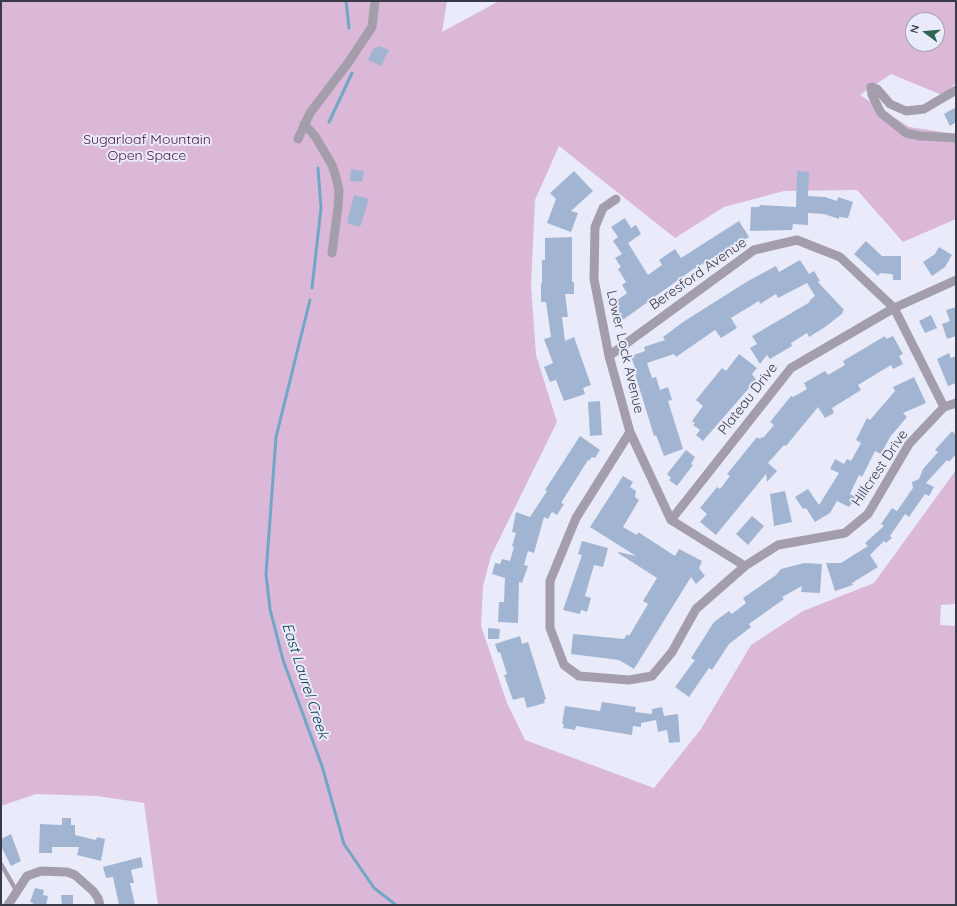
<!DOCTYPE html>
<html>
<head>
<meta charset="utf-8">
<style>
  body { margin:0 }
  #map { position:relative; width:957px; height:906px; overflow:hidden; background:#eaebfa; font-family:Quicksand,sans-serif }
  canvas { display:block }
  .frame { position:absolute; inset:0; border:2px solid #383a48; pointer-events:none }
  .north { position:absolute; left:905px; top:12px; width:40px; height:40px; box-sizing:border-box; background:#eaebfa; border:1px solid #a3a4b3; border-radius:50%; rotate:286deg; font-size:11px; font-weight:700; line-height:16px; text-align:center; color:#383a48 }
  .north::after { content:''; display:block; margin:auto; width:14px; height:18px; background:#2e664d; clip-path:polygon(50% 0,100% 100%,50% 72%,0 100%) }
</style>
</head>
<body>
<div id="map">
<canvas width="957" height="906"></canvas>
<div class="frame"></div>
<div class="north">N</div>
</div>
<script>
const context = document.querySelector('canvas').getContext('2d');
context.lineJoin = 'round';
function fillPath(path, color) { context.fillStyle = color; context.fill(path, 'evenodd'); }
const shape = rows => new Path2D(rows.map(r => 'M' + r).join(''));
function trace(path, color, width, dash) { context.strokeStyle = color; context.lineWidth = width; context.lineCap = dash ? 'butt' : 'round'; context.setLineDash(dash || []); context.stroke(path); }
function write(font, color, halo, rows, align = 'center') {
  context.font = font + ' Quicksand,sans-serif'; context.lineWidth = 4; context.setLineDash([]); context.textBaseline = 'middle'; context.strokeStyle = halo; context.fillStyle = color; for (const [text, x, y, turn = 0] of rows) {
    context.save(); context.translate(x, y); context.rotate((+turn || 0) * Math.PI / 180); context.textAlign = isNaN(turn) ? turn : align; if (halo) context.strokeText(text, 0, 0); context.fillText(text, 0, 0); context.restore();
  }
}
const green = shape([
  [1,1,447,1,442,32,499,1,956,1,956,83,942,95,891,74,860,95,909,127,956,134,956,219,903,242,857,190,784,191,724,207,675,238,559,146,535,200,531,285,536,355,557,422,491,556,483,586,481,626,507,703,525,740,654,788,701,729,751,645,803,611,874,583,956,470,956,604,941,605,940,625,956,626,956,905,158,905,144,803,97,796,36,794,1,806],
  [913,20,937,20,937,44,913,44]
]);
const stream = shape([
  [346,1,349,28],
  [329,122,352,73],
  [312,288,321,208,318,168],
  [310,300,276,437,266,574,270,609,283,660,322,766,344,844,374,888,396,905]
]);
const building = shape([
  [379,46,389,50,381,66,368,60,373,49],
  [956,107,956,122,950,126,944,114],
  [351,169,364,171,362,182,350,181],
  [574,171,593,191,571,211,578,213,571,232,547,223,556,199,550,193],
  [797,171,809,172,808,196,825,197,837,201,838,197,853,202,848,218,839,217,839,219,824,214,808,213,808,225,793,224,792,230,750,231,751,207,759,207,760,205,796,207],
  [354,195,369,199,360,227,347,223],
  [625,218,631,228,636,225,641,234,628,243,648,275,662,265,659,260,675,249,681,258,739,221,749,237,692,270,620,322,612,317,611,305,627,293,622,285,626,282,618,269,621,267,615,258,622,254,613,241,618,237,611,227],
  [572,237,572,282,574,282,574,294,565,294,568,317,562,317,565,341,574,337,591,385,583,388,585,394,564,401,556,380,550,382,544,367,553,363,544,339,551,337,546,302,541,302,541,283,542,283,542,260,545,260,545,238],
  [866,241,882,256,901,256,901,280,893,280,893,275,891,274,880,273,878,276,854,254],
  [939,247,952,255,945,267,932,276,923,262,935,254],
  [800,260,809,274,814,271,820,281,818,282,844,310,842,312,843,313,825,327,809,337,807,333,791,343,792,346,770,359,767,355,760,364,750,348,757,344,752,336,810,302,809,301,815,296,807,283,778,298,776,294,760,304,759,301,744,310,731,318,737,328,721,338,715,330,676,357,674,354,647,363,652,378,656,377,660,390,668,387,672,400,668,401,683,449,664,456,656,435,654,436,643,400,635,374,637,374,631,356,645,351,644,347,665,340,663,337,683,322,748,281,776,266,779,272],
  [956,307,956,336,947,339,942,324,950,321,946,310],
  [931,315,937,328,925,333,919,321],
  [885,336,886,339,893,336,903,354,899,356,903,364,893,369,891,365,858,385,861,390,832,408,834,413,825,418,818,407,786,446,784,445,768,463,777,471,767,482,766,474,716,535,700,522,707,514,700,508,717,487,720,489,730,476,727,474,757,437,760,439,762,437,763,438,774,425,770,422,791,396,793,397,807,389,804,383,825,371,828,375,845,365,843,361],
  [949,353,951,358,956,356,956,383,948,386,937,359],
  [739,354,757,368,752,374,756,380,703,441,696,435,700,430,693,425,695,423,692,421,703,406,696,400,722,368,726,371],
  [914,377,926,403,903,413,907,417,890,437,881,454,875,451,862,477,859,475,850,494,856,497,849,507,837,501,830,513,815,522,806,508,803,509,795,497,808,489,819,505,839,473,830,469,835,459,844,464,847,459,851,461,861,443,856,440,867,418,870,420,895,391,893,387],
  [600,401,602,435,590,436,588,402],
  [952,431,956,435,956,454,949,462,947,460,926,483,934,487,929,496,925,494,909,517,905,514,890,536,892,538,886,543,884,541,870,555,878,567,852,583,853,585,835,591,826,563,841,563,868,546,865,543,884,526,881,524,892,508,897,511,913,488,912,482,919,479,923,469,938,452,935,450],
  [580,436,600,450,595,458,592,457,589,461,588,460,561,503,564,504,557,515,552,512,548,519,544,517,534,553,528,551,524,565,528,566,522,583,519,582,518,623,498,622,499,602,504,602,505,578,492,574,495,563,500,564,502,559,510,561,514,547,512,546,516,533,512,532,516,512,530,517,547,491,545,490],
  [686,450,695,457,691,464,693,465,677,486,669,480,671,478,667,474],
  [623,476,633,482,630,487,636,491,635,497,639,500,623,527,637,535,638,532,675,556,679,549,702,561,699,568,705,576,696,584,691,577,634,669,619,660,571,654,573,634,624,639,627,634,629,636,648,604,643,601,657,578,618,553,619,552,636,556,590,527],
  [785,491,792,522,774,526,770,494],
  [752,516,764,526,748,545,736,534],
  [582,541,608,548,603,567,594,565,585,596,591,598,587,612,581,610,580,614,563,610,582,555,578,554],
  [804,563,822,564,820,593,801,592,802,586,782,597,784,599,749,624,751,627,729,644,712,670,709,668,689,697,675,687,695,660,691,658,714,622,729,611,732,614,746,603,743,598,776,575,781,569],
  [488,628,500,629,499,639,488,639],
  [520,636,522,644,528,642,546,699,544,700,545,703,527,708,524,697,513,700,504,675,507,674,500,652,498,653,495,644],
  [602,702,636,707,635,712,652,714,652,709,662,707,664,716,678,714,680,742,669,743,667,730,658,732,656,720,641,723,641,727,633,726,632,735,576,726,575,730,563,728,564,724,562,724,565,706,600,711],
  [62,818,71,818,71,825,75,825,75,835,96,840,97,837,105,839,101,861,77,855,79,847,52,847,52,853,39,853,40,824,62,825],
  [11,834,21,861,11,866,1,846,1,839],
  [141,857,143,867,131,870,134,883,130,883,135,905,119,905,113,877,106,878,103,867],
  [35,888,44,890,43,895,48,896,46,905,33,905,33,903,30,902],
  [61,895,73,895,73,905,62,905]
]);
const lane = shape([
  [1,864,16,890]
]);
const street = shape([
  [956,90,924,109,906,111,890,104,877,89,871,87,872,95,881,113,906,133,920,136,956,138],
  [304,124,315,136,332,165,336,177,339,190,338,207,332,253],
  [298,139,310,113,348,63,372,27,375,1],
  [616,199,603,208,595,227,594,279,609,356,630,432,671,520,745,566],
  [609,356,754,250,797,240,840,257,894,308,944,407],
  [630,432,576,518,550,581,550,628,564,665,579,676,629,680,652,676,672,652,696,609,745,566,778,545,845,533,868,514,909,444,944,407,956,403],
  [671,520,791,368,894,308,956,280],
  [8,905,27,876,41,871,67,872,75,875,93,891,98,898,100,905]
]);
const parkNames = [
  ["Sugarloaf Mountain",147,140],
  ["Open Space",147,156]
];
const streetNames = [
  ["Beresford Avenue",698,274,-35],
  ["Lower Lock Avenue",625,352,77],
  ["Plateau Drive",748,399,-52],
  ["Hillcrest Drive",880,468,-56]
];
const waterNames = [
  ["East Laurel Creek",305,681,72]
];
fillPath(green, '#dbb8d8');
trace(stream, '#70a7c6', 3);
fillPath(building, '#a1b5d3');
trace(lane, '#a49eac', 4.5);
trace(street, '#a49eac', 9);
write('14px', '#471446', '#eaebfa', parkNames);
write('14px', '#383a48', '#eaebfa', streetNames);
write('italic 15px', '#144158', '#eaebfa', waterNames);
</script>
</body>
</html>
